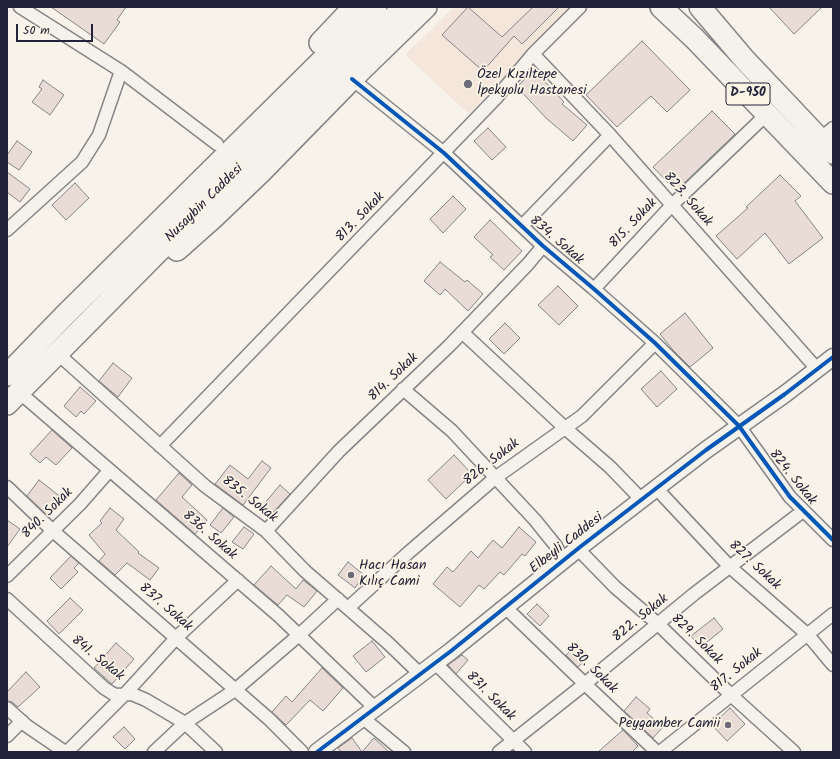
<!DOCTYPE html>
<html>
<head>
<meta charset="utf-8">
<style>
  body { margin:0 }
  #map { position:relative; width:840px; height:759px; overflow:hidden; background:#f7f3ea; font-family:Kalam,sans-serif }
  canvas { display:block }
  .frame { position:absolute; inset:0; border:8px solid #22223b; pointer-events:none }
  .scale { position:absolute; left:16px; top:24px; width:77px; height:18px; box-sizing:border-box; border:2px solid #22223b; border-top:0; padding-left:5px; font-size:12px; line-height:14px; white-space:nowrap; color:#22223b; -webkit-text-stroke:3px #fcf5e5; paint-order:stroke }
</style>
</head>
<body>
<div id="map">
<canvas width="840" height="759"></canvas>
<div class="frame"></div>
<div class="scale">50 m</div>
</div>
<script>
const context = document.querySelector('canvas').getContext('2d');
context.lineJoin = 'round';
function fillPath(path, color) { context.fillStyle = color; context.fill(path, 'evenodd'); }
const shape = rows => new Path2D(rows.map(r => 'M' + r).join(''));
function trace(path, color, width, dash) { context.strokeStyle = color; context.lineWidth = width; context.lineCap = dash ? 'butt' : 'round'; context.setLineDash(dash || []); context.stroke(path); }
function write(font, color, halo, rows, align = 'center') {
  context.font = font + ' Kalam,sans-serif'; context.lineWidth = 3.5; context.setLineDash([]); context.textBaseline = 'middle'; context.strokeStyle = halo; context.fillStyle = color; for (const [text, x, y, turn = 0] of rows) {
    context.save(); context.translate(x, y); context.rotate((+turn || 0) * Math.PI / 180); context.textAlign = isNaN(turn) ? turn : align; if (halo) context.strokeText(text, 0, 0); context.fillText(text, 0, 0); context.restore();
  }
}
const built = shape([
  [454,7,574,7,469,114,405,55]
]);
const building = shape([
  [51,7,126,7,117,20,120,22,104,44,51,7],
  [468,7,502,37,533,7,559,7,522,44,514,36,483,71,442,35,468,7],
  [769,7,822,7,794,34,769,7],
  [642,41,690,90,667,112,651,96,617,127,586,95,642,41],
  [534,70,564,102,562,104,587,125,573,141,546,118,517,87,534,70],
  [43,80,64,95,50,115,32,102,42,89,39,87,43,80],
  [712,111,735,134,676,191,653,167,712,111],
  [488,128,506,147,492,160,474,141,488,128],
  [17,141,32,152,19,170,7,162,7,155,17,141],
  [7,172,30,189,20,202,7,192,7,172],
  [780,175,801,196,795,201,823,238,789,264,765,233,737,259,716,236,748,208,746,207,780,175],
  [75,183,89,198,66,220,52,205,75,183],
  [453,196,466,209,443,233,430,219,453,196],
  [490,220,522,251,504,270,490,257,493,255,474,237,490,220],
  [440,262,465,282,467,280,483,294,468,311,445,289,440,295,424,281,440,262],
  [558,286,578,306,559,325,538,305,558,286],
  [685,313,713,348,690,367,672,349,660,334,685,313],
  [505,323,520,338,504,354,489,339,505,323],
  [113,363,132,378,118,397,99,381,113,363],
  [661,371,677,389,657,407,641,389,661,371],
  [80,387,96,401,84,414,81,411,76,417,64,406,80,387],
  [52,430,72,448,56,465,46,457,40,463,30,454,52,430],
  [454,455,472,474,446,499,428,480,454,455],
  [262,461,271,468,243,505,215,484,230,465,248,479,262,461],
  [179,473,192,485,182,497,207,520,195,534,156,500,179,473],
  [39,480,62,498,48,516,27,496,39,480],
  [280,485,290,494,268,518,259,510,280,485],
  [110,508,124,519,116,530,139,552,138,553,159,568,150,580,127,563,115,575,99,561,105,554,89,535,102,523,100,521,110,508],
  [223,508,234,517,221,533,210,525,223,508],
  [7,520,20,529,7,547,7,520],
  [244,527,254,534,243,549,232,542,244,527],
  [519,527,536,542,525,556,522,554,504,575,500,572,484,589,479,585,460,607,433,584,447,567,453,572,471,551,478,558,493,540,502,548,519,527],
  [71,556,79,563,74,568,78,572,61,589,50,578,71,556],
  [348,562,364,575,355,588,338,575,348,562],
  [271,566,296,589,303,580,317,591,304,607,287,595,278,605,254,585,271,566],
  [70,598,83,610,59,634,47,621,70,598],
  [537,604,549,616,540,626,527,614,537,604],
  [714,618,723,629,701,647,691,636,714,618],
  [372,641,385,657,366,672,353,656,372,641],
  [116,643,134,659,112,684,94,668,116,643],
  [577,644,589,657,578,667,566,655,577,644],
  [462,655,468,660,456,674,448,665,462,655],
  [322,668,343,688,323,711,310,700,286,725,272,712,286,696,292,702,322,668],
  [26,672,40,687,18,707,12,702,7,701,7,692,26,672],
  [636,697,650,709,647,713,663,727,653,738,624,711,636,697],
  [730,708,745,724,727,741,712,725,730,708],
  [124,727,135,739,125,749,113,737,124,727],
  [623,730,638,746,632,752,598,752,623,730],
  [352,738,362,752,374,738,389,752,341,752,338,748,352,738]
]);
const street = shape([
  [20,7,121,71,217,144],
  [533,54,610,135,817,369],
  [352,79,444,153,543,246,594,289,655,343,739,426,790,497,833,540],
  [820,139,833,128],
  [522,226,610,135],
  [7,230,82,162,99,135,121,71],
  [594,289,672,205,767,114],
  [462,332,565,428,610,467,641,499],
  [57,353,205,486,266,531,305,571,388,643,420,674],
  [403,389,452,431,535,520,556,546,563,560],
  [19,392,279,616,375,708],
  [160,446,497,97,533,54,580,7],
  [7,487,53,531,269,719,302,752],
  [656,488,730,567,808,635,833,665],
  [266,531,339,451,449,346,528,264,543,246],
  [578,549,615,587,658,624,731,695,794,752],
  [7,576,80,504,109,471],
  [7,599,104,688,115,695,132,694,146,700,185,723,216,752],
  [505,607,585,684,657,752],
  [348,608,408,553,495,478,582,416,655,343],
  [435,663,525,752],
  [7,708,27,726,65,752],
  [363,718,404,752],
  [7,736,22,721],
  [67,752,124,695,177,637,238,580],
  [154,752,185,723,235,690,299,635,338,599],
  [499,752,581,687,694,594,803,511],
  [660,752,833,614]
]);
const secondary = shape([
  [317,752,451,651,580,547,706,450,785,394,833,357]
]);
const highway = shape([
  [661,7,695,39,833,183],
  [700,7,745,60,833,153],
  [320,43,354,7],
  [177,250,213,218,261,172,352,79,426,7],
  [7,375,65,315,376,7],
  [7,404,229,180,404,7]
]);
const cycleway = shape([
  [352,79,444,153,543,246,594,289,655,343,739,426,790,497,833,540],
  [317,752,451,651,580,547,706,450,785,394,833,357]
]);
const markers = [
  [468,84,5,"#6d6b78"],
  [351,575,4,"#6d6b78"],
  [728,725,4,"#6d6b78"]
];
const shields = [
  [748,94,44]
];
const shieldNames = [
  ["D-950",748,94]
];
const poiNames = [
  ["Özel Kızıltepe",477,76],
  ["İpekyolu Hastanesi",477,92],
  ["Hacı Hasan",359,567],
  ["Kılıç Cami",359,583],
  ["Peygamber Camii",720,725,"right"]
];
const streetNames = [
  ["823. Sokak",687,200,49],
  ["Nusaybin Caddesi",205,204,-45],
  ["813. Sokak",361,218,-46],
  ["815. Sokak",634,224,-47],
  ["834. Sokak",556,241,41],
  ["814. Sokak",394,378,-44],
  ["826. Sokak",492,463,-38],
  ["824. Sokak",792,478,51],
  ["835. Sokak",249,500,38],
  ["840. Sokak",48,514,-45],
  ["836. Sokak",209,536,41],
  ["Elbeyli Caddesi",567,544,-38],
  ["827. Sokak",754,566,43],
  ["837. Sokak",165,608,41],
  ["822. Sokak",641,619,-39],
  ["829. Sokak",696,640,44],
  ["841. Sokak",97,659,39],
  ["830. Sokak",591,669,44],
  ["817. Sokak",737,671,-39],
  ["831. Sokak",490,697,45]
];
fillPath(built, '#f4e6db');
fillPath(building, '#e9dbd5');
trace(building, '#868485', 1);
trace(street, '#868485', 15);
trace(secondary, '#868485', 19);
trace(highway, '#868485', 24);
trace(street, '#f5f2ec', 12);
trace(secondary, '#f5f2ec', 16);
trace(highway, '#f5f2ec', 21);
trace(cycleway, '#0057b8', 4);
for (const [x, y, r, color] of markers) { const dot = new Path2D(); dot.arc(x, y, r, 0, 2 * Math.PI); context.fillStyle = color; context.fill(dot); trace(dot, '#fcf5e5', 1.5); }
for (const [x, y, w] of shields) { const box = new Path2D(); box.roundRect(x - w / 2, y - 11, w, 22, 3); context.fillStyle = '#fcf5e5'; context.fill(box); trace(box, '#22223b', 1); }
write('bold 13px', '#22223b', null, shieldNames);
write('14px', '#22223b', '#fcf5e5', poiNames, 'left');
write('14px', '#22223b', '#fcf5e5', streetNames);
</script>
</body>
</html>
